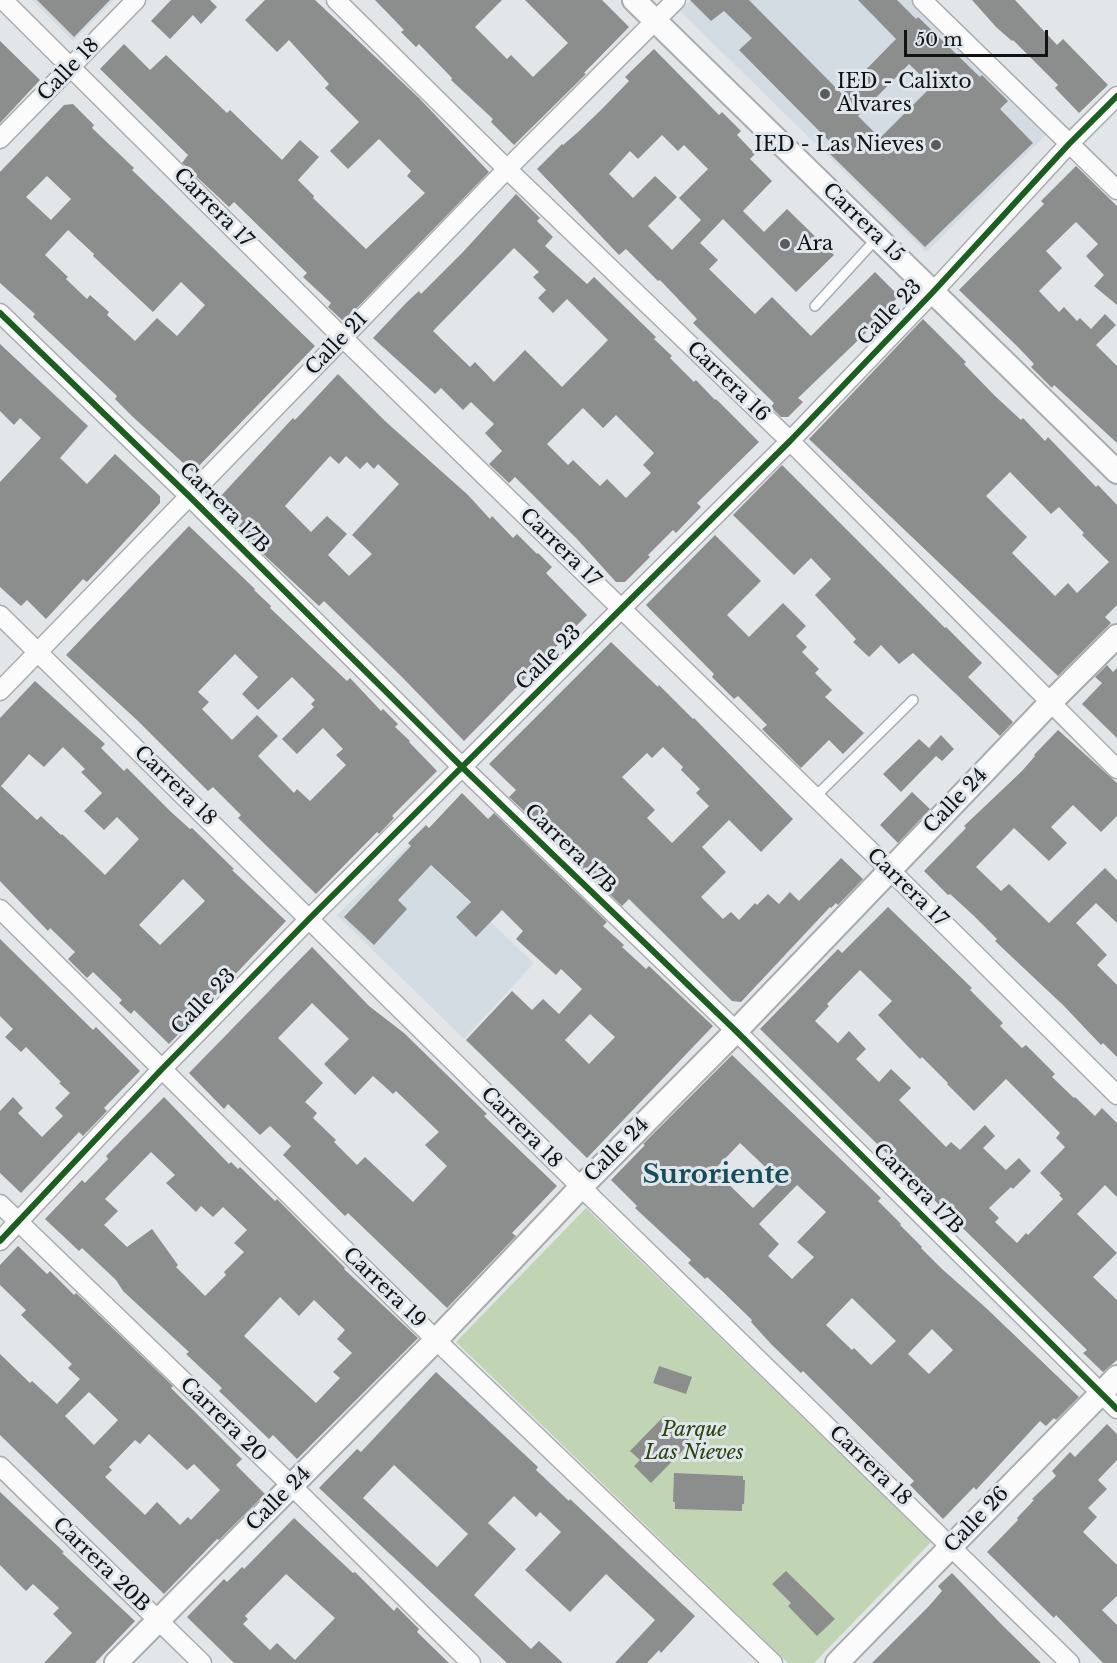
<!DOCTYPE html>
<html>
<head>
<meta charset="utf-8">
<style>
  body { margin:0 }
  #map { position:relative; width:1117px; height:1663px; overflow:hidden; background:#e2e6e9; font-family:"Libre Baskerville",serif }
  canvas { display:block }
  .scale { position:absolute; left:904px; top:30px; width:144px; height:27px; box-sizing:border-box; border:3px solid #101214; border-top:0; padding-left:8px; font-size:18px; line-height:21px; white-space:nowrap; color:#101214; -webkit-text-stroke:4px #dfe6ec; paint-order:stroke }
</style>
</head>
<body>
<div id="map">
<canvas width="1117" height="1663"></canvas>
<div class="scale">50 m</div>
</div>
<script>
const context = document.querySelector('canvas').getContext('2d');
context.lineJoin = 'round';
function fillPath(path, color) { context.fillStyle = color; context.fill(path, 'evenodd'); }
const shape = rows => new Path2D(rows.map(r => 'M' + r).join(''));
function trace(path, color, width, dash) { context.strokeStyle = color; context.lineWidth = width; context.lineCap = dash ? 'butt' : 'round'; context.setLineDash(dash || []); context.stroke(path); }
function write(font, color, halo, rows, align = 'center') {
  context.font = font + ' "Libre Baskerville",serif'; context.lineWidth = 6; context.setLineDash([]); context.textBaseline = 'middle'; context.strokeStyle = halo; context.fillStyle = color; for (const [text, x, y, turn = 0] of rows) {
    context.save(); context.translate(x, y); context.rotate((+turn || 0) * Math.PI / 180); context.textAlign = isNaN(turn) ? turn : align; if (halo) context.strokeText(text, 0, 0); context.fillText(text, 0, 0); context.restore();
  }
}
const built = shape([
  [32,0,114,0,73,41],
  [691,0,911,0,1046,135,926,252,680,11],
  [409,845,534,963,464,1039,337,915]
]);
const green = shape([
  [586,1208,931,1542,814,1663,788,1663,456,1342]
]);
const building = shape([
  [37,0,110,0,74,37],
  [171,0,210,0,217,7,201,24,193,15,170,39,151,21],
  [265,0,315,0,419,98,489,172,345,320,342,320,328,307,331,303,303,277,307,273,234,202,229,207,182,163,188,155,100,69,124,44,150,70,166,55,227,113,230,110,282,160,300,140,319,157,298,180,314,196,313,198,366,249,425,193,407,176,411,171,379,139,348,169,330,151,359,122,325,88,329,84,289,40,277,52,245,20],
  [375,0,502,0,475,27,507,59,511,55,533,77,568,43,525,0,602,0,629,27,584,73,586,74,514,145,491,122,493,119,451,80,452,78,419,44,416,47,401,32,404,30],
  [690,0,749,0,842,94,896,39,858,0,897,0,916,19,918,17,980,77,982,75,1008,101,1000,109,1033,143,925,247,830,154,836,148,739,50,752,38,724,11,711,21],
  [909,64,932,86,880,138,858,116],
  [972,0,1015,0,1057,45,1063,39,1108,85,1079,113,1055,88,1058,85,1013,40,1012,41,996,27],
  [0,41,40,80,0,123],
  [654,49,719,115,722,112,741,131,737,135,755,154,750,159,772,181,743,211,764,232,787,209,834,255,796,292,723,219,700,243,718,260,709,269,755,314,772,297,811,336,875,272,899,296,874,321,876,323,798,398,803,402,788,417,781,417,771,407,774,403,693,323,697,319,660,280,658,281,626,249,619,255,537,169,562,144,563,145,577,133,602,109,629,81,625,77],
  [662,135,678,151,684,145,708,169,679,198,701,220,672,250,648,226,677,197,655,176,633,198,609,174,630,151,638,159],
  [73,104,94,125,92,128,134,168,132,170,315,346,193,472,133,417,115,399,117,396,33,317,35,314,0,283,0,172,64,105],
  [47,176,71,199,51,220,26,197],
  [68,230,94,254,93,256,153,312,181,282,205,305,177,336,157,318,135,341,107,315,109,312,90,295,87,299,66,279,68,277,45,255],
  [1076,166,1117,206,1117,305,1094,286,1104,275,1086,256,1098,244,1076,222,1046,251,1062,268,1039,291,1059,312,1064,307,1077,321,1080,318,1091,329,1105,314,1116,325,1096,345,1117,366,1117,443,1054,385,1052,388,1031,367,1034,364,1018,347,959,290,1044,204,1041,201],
  [516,194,540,218,537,221,553,237,545,246,587,284,594,277,656,337,654,339,672,356,670,358,694,382,696,380,715,400,716,399,759,442,697,503,701,507,676,533,673,530,648,555,650,557,625,582,616,582,577,539,515,477,509,483,489,464,502,451,485,433,494,424,471,402,463,410,441,388,435,394,373,338,407,302,419,291,421,294,463,252],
  [514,248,539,272,533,277,546,290,538,298,553,313,567,299,608,340,562,387,525,350,494,382,475,362,470,367,433,331],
  [583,408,603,428,616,415,654,453,643,465,651,473,626,498,607,479,600,486,573,460,568,465,547,444],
  [923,319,966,362,964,364,995,396,1021,420,1023,418,1045,441,1048,437,1096,487,1098,485,1117,505,1117,605,1105,617,1111,623,1058,676,809,439],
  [1010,472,1051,514,1059,507,1084,533,1082,535,1109,562,1077,593,1068,583,1055,596,1012,553,1027,537,986,496],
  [0,344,88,426,60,458,87,484,115,454,160,496,160,503,104,564,87,582,83,579,46,619,27,600,21,606,0,587,0,482,41,438,20,418,14,425,0,411],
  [338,374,385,421,468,495,490,519,492,516,513,538,517,534,537,554,538,553,552,567,546,573,587,615,464,741,403,678,324,601,319,606,261,552,237,528,243,521,219,498,293,418,295,420],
  [330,456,339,464,346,456,360,469,367,462,374,469,378,464,399,484,352,535,372,554,349,576,328,555,347,534,327,516,311,532,285,506],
  [782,465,945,628,946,627,982,663,968,677,1013,722,1000,736,913,653,899,664,881,645,869,657,853,642,856,639,815,595,831,579,811,558,794,575,733,515],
  [189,526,255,589,254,590,271,606,270,608,347,681,350,678,381,711,383,709,398,724,395,727,410,741,409,742,437,771,392,816,394,818,379,834,377,832,316,894,238,818,241,815,213,787,208,791,138,721,66,655],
  [235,654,258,677,242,694,258,710,292,677,315,700,311,704,314,707,282,739,297,754,323,728,343,749,336,755,346,765,310,801,297,789,294,793,258,756,278,736,257,715,232,740,202,709,209,702,198,692],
  [715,535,761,581,727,615,749,637,783,603,806,626,796,636,807,647,802,652,819,669,815,673,832,690,825,697,864,733,843,754,829,740,801,768,762,729,767,725,738,696,734,699,712,677,714,674,646,605],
  [611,642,658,687,659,685,693,719,694,718,793,819,761,852,729,820,702,847,726,872,701,897,723,919,731,912,739,920,755,903,757,905,768,894,779,904,790,892,799,901,841,858,863,879,838,905,836,903,831,908,830,907,741,1002,732,1001,629,899,622,906,563,849,569,842,548,821,541,827,509,797,516,790,489,764],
  [663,747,683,767,681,770,700,789,696,793,709,806,672,843,647,818,655,810,622,777,647,753,652,758],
  [1107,665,1113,672,1117,668,1117,738,1082,704,1102,683,1095,677],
  [35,681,105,744,101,748,124,771,127,768,171,812,190,829,192,828,234,869,232,870,286,921,169,1044,134,1010,131,1014,119,1003,122,1000,93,972,87,978,68,959,75,952,50,928,48,931,0,881,0,718],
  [63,747,85,769,81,772,102,793,84,811,104,830,117,817,139,839,105,875,62,834,61,835,41,816,37,820,1,786,29,754,44,767],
  [183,879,205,901,160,945,139,925],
  [1058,730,1117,783,1117,816,1101,832,1073,805,1051,827,1067,843,1049,861,1014,828,976,867,1001,891,1009,884,1049,923,1105,868,1117,880,1117,923,1096,903,1076,923,1107,955,1097,965,1117,985,1117,1057,1103,1043,1101,1045,1064,1006,995,941,997,939,973,915,950,894,948,895,924,871,966,828,964,826,1022,771,1035,756,1034,755],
  [941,735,954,749,942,761,936,756,901,792,883,774,919,739,929,748],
  [912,792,930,809,898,843,880,825],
  [462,793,488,819,494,813,607,922,603,926,624,945,622,947,646,969,649,966,713,1026,587,1158,466,1040,512,991,532,1010,543,999,559,1014,582,989,561,969,556,975,516,939,523,931,502,910,476,937,456,917,471,902,431,865,398,900,407,909,374,945,344,917,411,846,408,843,426,825,429,828],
  [590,1014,615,1037,589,1064,565,1040],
  [888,907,972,988,970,990,1003,1023,1000,1026,1022,1048,1026,1045,1055,1074,1052,1077,1074,1098,1075,1097,1095,1116,1102,1108,1117,1123,1117,1197,1105,1185,1077,1214,1117,1253,1093,1277,1117,1300,1117,1360,1103,1372,1083,1353,1087,1350,760,1029,838,949,842,953],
  [860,970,892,1001,878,1015,920,1059,922,1057,948,1083,947,1084,974,1111,1006,1079,1060,1133,1056,1138,1065,1147,1040,1173,1061,1194,1059,1195,1063,1199,1028,1235,1026,1233,1017,1243,995,1222,999,1218,989,1208,1011,1187,1013,1189,1031,1171,1019,1158,1006,1170,983,1148,995,1136,985,1125,960,1150,951,1142,946,1147,899,1100,911,1088,891,1069,879,1082,856,1059,866,1049,849,1031,838,1043,815,1021,829,1006,827,1004],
  [0,939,93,1030,96,1027,140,1071,104,1108,107,1111,83,1136,79,1132,21,1193,0,1173,0,1111,13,1097,23,1108,18,1113,42,1137,63,1116,55,1108,70,1093,59,1083,61,1082,26,1047,21,1052,5,1037,13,1029,0,1016],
  [312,947,369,1006,404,1033,487,1114,484,1116,557,1186,512,1233,516,1236,447,1308,348,1213,345,1216,283,1155,291,1146,270,1126,260,1135,228,1104,224,1109,189,1073],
  [312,1003,349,1039,324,1064,355,1095,373,1076,393,1094,396,1091,439,1132,425,1145,447,1166,413,1202,365,1157,357,1165,334,1142,336,1140,313,1118,317,1113,305,1102,323,1083,278,1038],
  [732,1055,881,1198,878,1201,901,1224,900,1225,922,1247,921,1248,942,1269,985,1307,1079,1397,1056,1420,1054,1418,1046,1426,1040,1421,976,1490,974,1487,943,1519,910,1485,914,1481,803,1371,801,1373,771,1344,751,1322,752,1320,721,1290,707,1277,705,1279,688,1263,691,1260,635,1208,637,1206,611,1180,645,1145,643,1144],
  [740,1143,780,1181,753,1208,714,1170],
  [797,1185,826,1212,797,1242,814,1257,792,1279,768,1256,779,1244,759,1224],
  [852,1298,896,1341,871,1365,854,1348,852,1350,826,1325],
  [932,1329,953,1350,929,1374,908,1354],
  [164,1097,229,1164,231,1162,238,1169,240,1167,275,1201,277,1199,345,1268,344,1269,418,1338,297,1459,273,1435,269,1439,219,1391,222,1388,186,1354,189,1352,123,1291,116,1280,82,1248,79,1251,45,1219,82,1180,85,1183,108,1159,106,1156],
  [151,1152,175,1175,166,1183,196,1212,201,1206,213,1217,223,1207,247,1230,234,1243,244,1252,224,1272,226,1275,205,1296,176,1267,178,1265,152,1229,127,1247,104,1225,118,1211,105,1199],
  [280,1297,299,1316,314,1300,345,1330,337,1339,352,1353,333,1372,340,1378,316,1403,244,1336],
  [18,1246,47,1274,50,1271,74,1295,76,1293,173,1386,171,1388,242,1459,236,1465,265,1494,219,1540,217,1539,164,1594,0,1435,0,1354,30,1383,32,1381,57,1404,80,1379,68,1368,72,1364,21,1315,26,1310,0,1285,0,1265],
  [89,1392,118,1420,94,1445,65,1416],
  [149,1434,187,1470,194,1464,220,1490,191,1520,188,1517,180,1525,157,1502,145,1515,105,1477,112,1470,109,1467,135,1440,140,1444],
  [659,1366,692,1377,686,1394,653,1383],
  [436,1372,538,1467,536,1470,569,1501,570,1499,695,1616,661,1653,659,1650,647,1663,615,1663,655,1620,606,1574,570,1612,525,1570,561,1532,540,1512,536,1517,514,1496,488,1523,516,1549,474,1595,531,1649,539,1641,563,1663,507,1663,319,1488,357,1449,361,1452],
  [394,1465,468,1534,437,1567,363,1498],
  [664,1416,691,1442,651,1483,634,1466,640,1460,630,1451],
  [1107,1424,1117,1434,1117,1460,1098,1480,1107,1489,1088,1508,1097,1517,1083,1532,1117,1565,1117,1596,1102,1610,1117,1625,1117,1663,1103,1663,1056,1615,1054,1618,987,1552,1018,1520,1017,1518,1034,1500,1032,1499,1056,1476,1052,1471,1070,1452,1075,1457],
  [674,1473,743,1476,743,1480,745,1480,744,1504,742,1504,742,1511,675,1509,675,1502,673,1502],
  [0,1492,64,1552,62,1553,135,1621,95,1663,44,1663,72,1633,53,1614,59,1608,33,1584,26,1591,0,1565],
  [294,1518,353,1573,355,1572,394,1611,397,1607,419,1629,417,1632,449,1663,234,1663,187,1617,224,1579,227,1582,242,1567,244,1569],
  [286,1574,335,1618,295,1660,277,1643,270,1650,243,1624,248,1619,245,1616],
  [786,1571,835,1619,817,1636,788,1606,791,1603,772,1584],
  [952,1573,1003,1626,1041,1663,872,1663,929,1606,942,1591,938,1586]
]);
const service = shape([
  [815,306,876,239],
  [814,798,913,700]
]);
const minor = shape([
  [3,0,343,338,890,870,1117,1095],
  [336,0,507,169,790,441,1117,769],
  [922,0,1117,190],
  [0,139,136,0],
  [0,313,189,496,463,768,736,1031,1117,1409],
  [0,615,581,1187,1070,1663],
  [0,691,507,169,676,0],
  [0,909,436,1340,773,1663],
  [0,1204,292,1486,471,1663],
  [0,1241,161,1070,310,918,790,441,933,292,1069,144,1117,96],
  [0,1466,202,1663]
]);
const tertiary = shape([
  [634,0,1117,472],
  [116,1663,436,1340,581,1187,736,1031,1050,703,1117,636],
  [837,1663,1117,1377]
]);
const cycleway = shape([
  [0,313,189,496,463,768,736,1031,1117,1409],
  [0,1241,161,1070,310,918,790,441,933,292,1069,144,1117,96]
]);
const markers = [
  [825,94,6,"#5a5c5f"],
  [936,145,6,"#5a5c5f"],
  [785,244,6,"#5a5c5f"]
];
const streetNames = [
  ["Calle 18",69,70,-46],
  ["Carrera 17",213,208,45],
  ["Carrera 15",863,223,44],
  ["Calle 23",890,313,-46],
  ["Calle 21",337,344,-46],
  ["Carrera 16",728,382,44],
  ["Carrera 17B",224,508,45],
  ["Carrera 17",560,548,44],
  ["Calle 23",549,658,-45],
  ["Carrera 18",175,786,44],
  ["Calle 24",956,801,-46],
  ["Carrera 17B",570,849,44],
  ["Carrera 17",907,888,44],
  ["Calle 23",204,1002,-46],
  ["Carrera 18",521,1128,45],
  ["Calle 24",617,1150,-45],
  ["Carrera 17B",918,1189,45],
  ["Carrera 19",384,1288,44],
  ["Carrera 20",223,1420,44],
  ["Carrera 18",870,1466,44],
  ["Calle 24",279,1499,-45],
  ["Calle 26",977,1520,-46],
  ["Carrera 20B",101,1565,44]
];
const poiNames = [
  ["IED - Calixto",837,82],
  ["Alvares",837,105],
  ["IED - Las Nieves",924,145,"right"],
  ["Ara",797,244]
];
const parkNames = [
  ["Parque",694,1430],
  ["Las Nieves",694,1453]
];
const districtNames = [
  ["Suroriente",716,1176]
];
fillPath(built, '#d3dbe3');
fillPath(green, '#c1d4b3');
fillPath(building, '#8c8d8d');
trace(service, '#a9acae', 12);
trace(minor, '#a9acae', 21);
trace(tertiary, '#a9acae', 26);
trace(service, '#fbfbfc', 9);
trace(minor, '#fbfbfc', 18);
trace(tertiary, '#fbfbfc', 22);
trace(cycleway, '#1b5e20', 6);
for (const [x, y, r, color] of markers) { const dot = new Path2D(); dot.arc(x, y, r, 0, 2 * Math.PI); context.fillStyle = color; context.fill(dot); trace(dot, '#dfe6ec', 2); }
write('20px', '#101214', '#dfe6ec', streetNames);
write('20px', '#101214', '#dfe6ec', poiNames, 'left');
write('italic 20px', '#2b4309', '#dfe6ec', parkNames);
write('bold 26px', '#174d5b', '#dfe6ec', districtNames);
</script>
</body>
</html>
